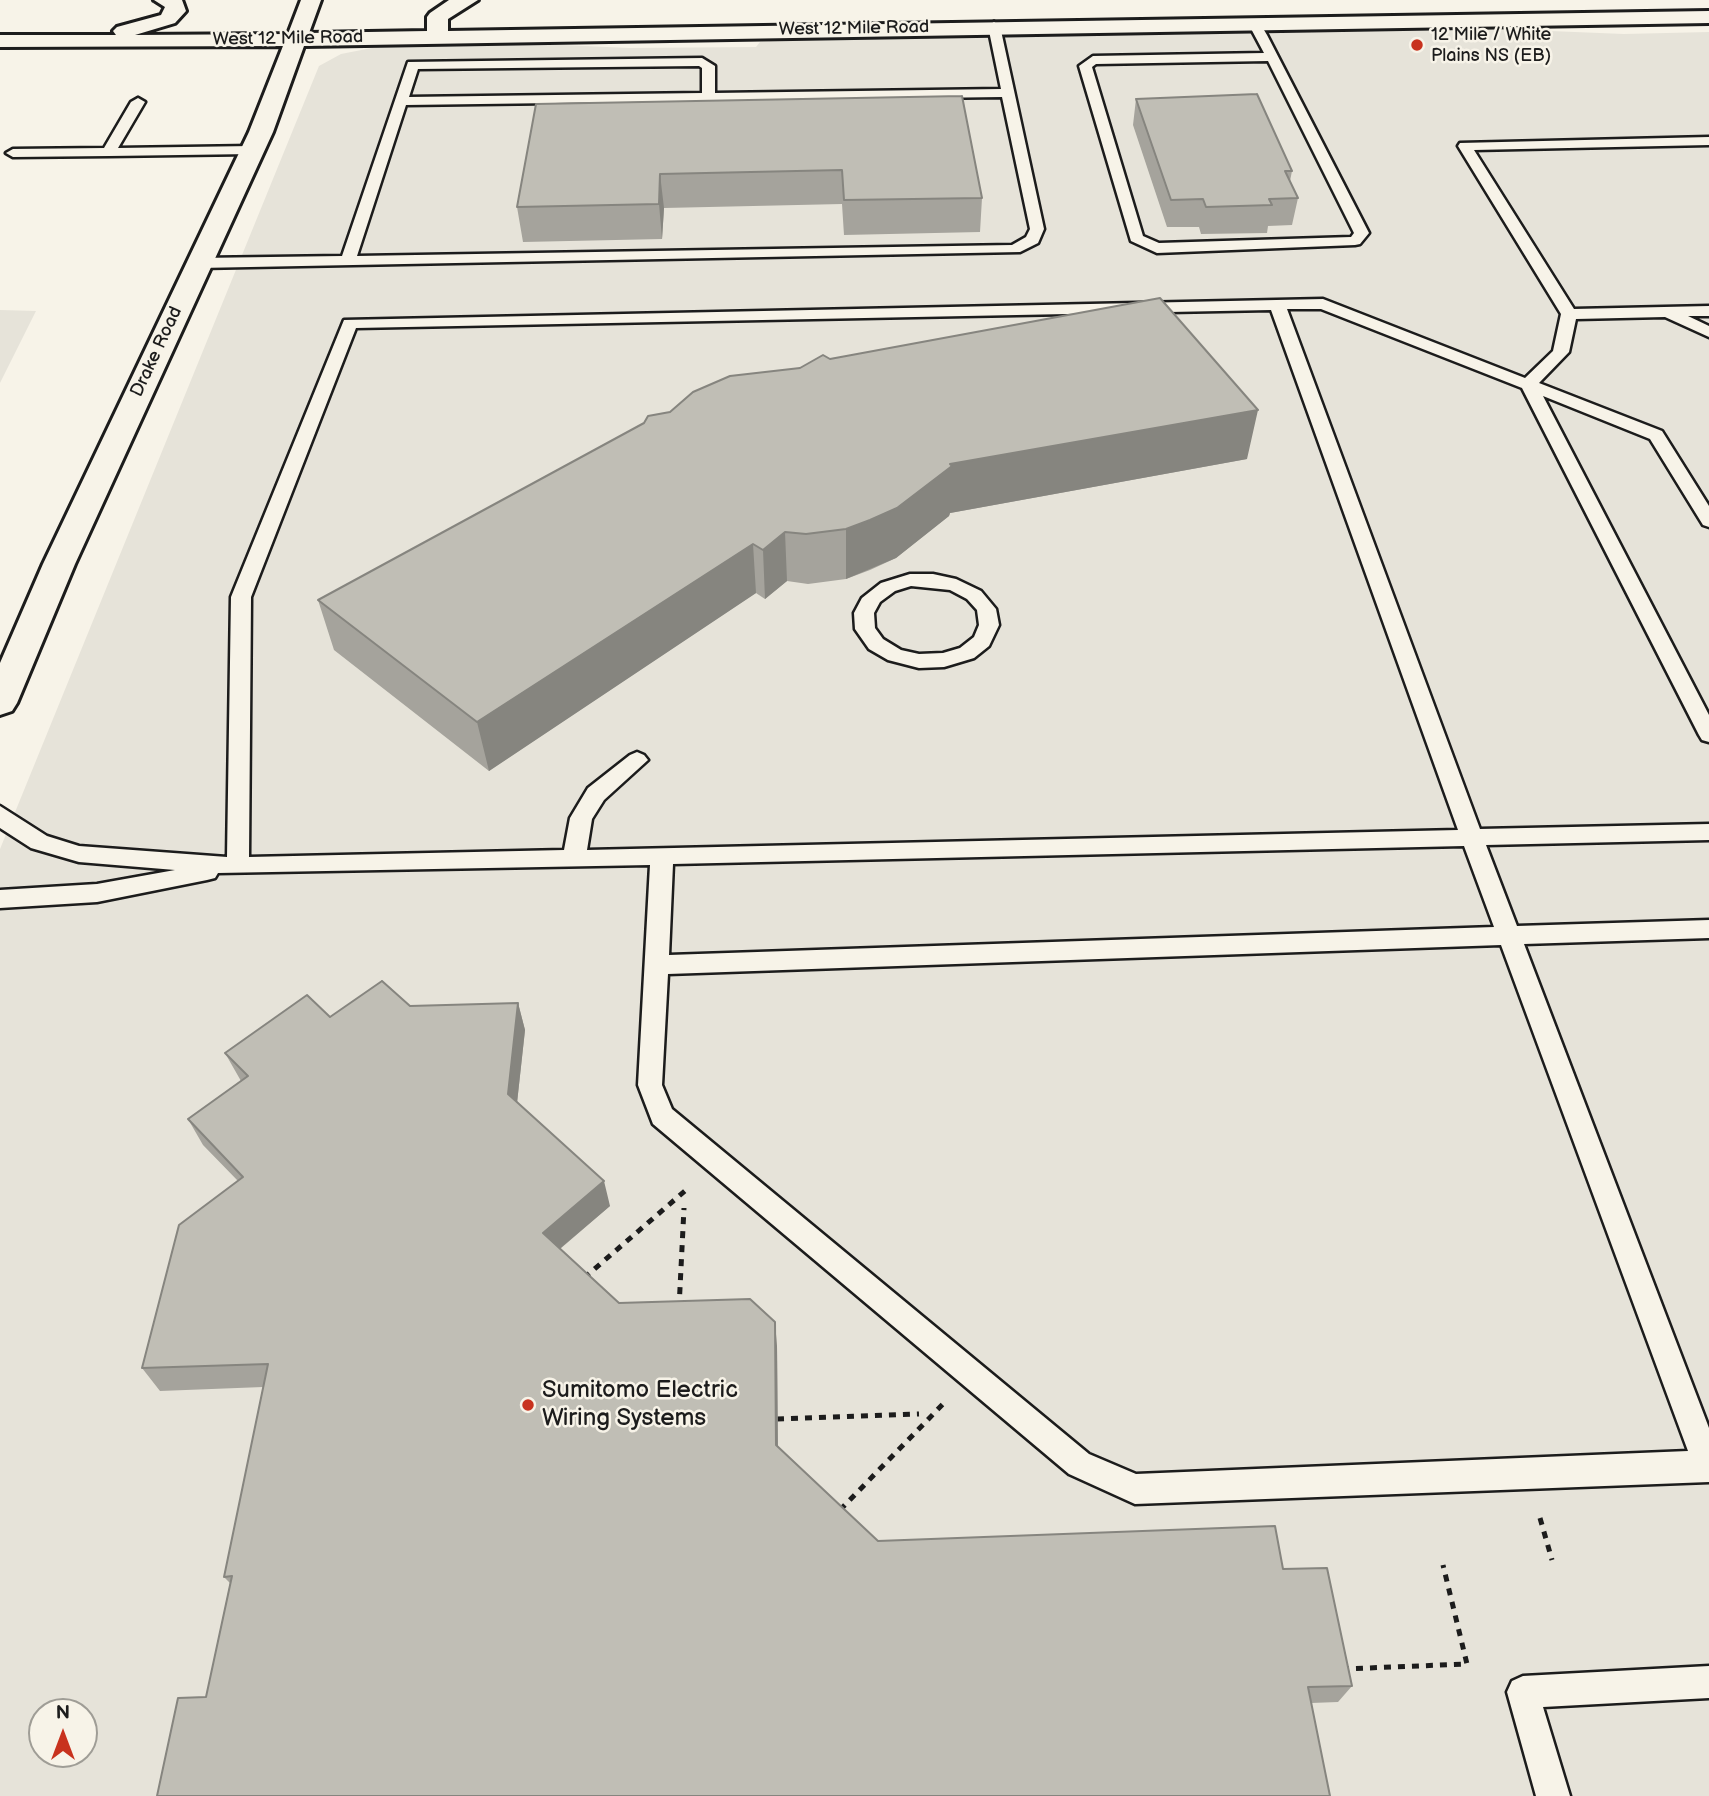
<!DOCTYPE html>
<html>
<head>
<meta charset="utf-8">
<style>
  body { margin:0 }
  #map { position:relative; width:1709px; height:1796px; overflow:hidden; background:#f7f3e8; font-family:"Balsamiq Sans",sans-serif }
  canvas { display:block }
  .north { position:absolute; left:28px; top:1698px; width:70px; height:70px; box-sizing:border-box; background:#f7f3e8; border:2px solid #9f9d96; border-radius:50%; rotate:0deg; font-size:19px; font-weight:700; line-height:28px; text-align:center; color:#1c1c1c }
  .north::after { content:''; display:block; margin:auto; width:24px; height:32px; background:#c8321e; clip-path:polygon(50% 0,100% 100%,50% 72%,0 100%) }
</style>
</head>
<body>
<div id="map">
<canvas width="1709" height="1796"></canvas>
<div class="north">N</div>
</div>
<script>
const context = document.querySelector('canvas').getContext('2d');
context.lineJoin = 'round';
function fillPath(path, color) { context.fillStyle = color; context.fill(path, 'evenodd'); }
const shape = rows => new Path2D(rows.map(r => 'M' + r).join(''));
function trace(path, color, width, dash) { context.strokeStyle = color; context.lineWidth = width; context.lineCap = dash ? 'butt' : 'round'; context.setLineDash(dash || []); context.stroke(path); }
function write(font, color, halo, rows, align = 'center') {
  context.font = font + ' "Balsamiq Sans",sans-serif'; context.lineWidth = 5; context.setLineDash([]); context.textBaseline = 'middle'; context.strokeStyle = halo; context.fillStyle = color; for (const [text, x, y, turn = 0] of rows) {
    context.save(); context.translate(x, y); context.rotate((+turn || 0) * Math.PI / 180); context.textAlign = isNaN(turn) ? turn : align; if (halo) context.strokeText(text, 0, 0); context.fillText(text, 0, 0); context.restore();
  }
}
const built = shape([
  [1476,28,1624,34,1709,32,1709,1796,0,1796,0,849,319,66,341,54,392,44,496,42,629,48,756,47,760,42,778,40],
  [42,1712,84,1712,84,1754,42,1754],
  [0,310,36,311,0,383]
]);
const path = shape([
  [584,1278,686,1190],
  [679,1308,684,1208],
  [777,1419,919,1414],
  [840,1510,944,1403],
  [1540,1518,1552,1560],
  [1342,1669,1467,1664,1443,1565]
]);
const lane = shape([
  [1250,20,1258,20,1267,35,1369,233,1360,244,1355,245,1157,253,1131,241,1079,66,1093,56,1264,53,1248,23,1250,20],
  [1268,61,1354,233,1351,237,1159,243,1143,236,1092,67,1096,64,1268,61],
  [994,22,1000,26,1044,229,1038,243,1020,252,199,268,191,263,199,258,342,256,408,62,702,58,715,66,715,93,1001,89,988,26,994,22],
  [699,66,702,68,702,93,409,97,418,69,699,66],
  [1002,97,1030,229,1026,237,1012,245,357,256,406,105,1002,97],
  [138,98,145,102,118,148,252,146,259,150,252,154,109,156,13,157,6,153,13,149,104,148,131,102,138,98],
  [1709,137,1709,145,1474,150,1574,309,1709,306,1709,316,1688,316,1709,326,1709,337,1665,317,1576,319,1569,352,1539,383,1662,431,1709,506,1709,527,1703,525,1650,439,1543,396,1709,715,1709,742,1702,740,1699,735,1522,388,1321,309,1287,309,1480,829,1709,824,1709,840,1486,845,1517,926,1709,920,1709,938,1524,944,1709,1428,1709,1482,1135,1504,1069,1474,653,1124,638,1085,650,865,218,873,215,878,207,880,97,902,0,908,0,890,97,884,175,870,79,862,31,848,0,828,0,806,47,836,79,846,227,857,231,597,344,320,1323,299,1525,378,1553,351,1561,314,1458,146,1460,143,1709,137],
  [1271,310,1458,830,587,850,592,819,604,800,648,760,644,755,637,752,630,755,588,788,570,818,564,850,249,857,251,597,356,328,1271,310],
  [1464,846,1494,927,669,955,673,864,1464,846],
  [1501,945,1688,1451,1136,1474,1089,1454,672,1109,662,1085,668,974,1501,945],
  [910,574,933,574,956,579,981,591,996,609,999,625,989,646,974,658,944,667,919,668,888,660,869,649,855,629,854,613,862,598,881,583,910,574],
  [911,586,950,590,967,599,977,610,979,625,974,637,960,648,943,653,919,654,901,650,883,639,875,628,874,613,880,602,895,591,911,586],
  [1709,1666,1709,1698,1543,1707,1570,1796,1536,1796,1507,1692,1512,1681,1523,1676,1709,1666]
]);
const secondary = shape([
  [154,0,182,0,186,11,175,23,135,35,288,34,301,0,321,0,309,33,427,31,427,17,430,13,449,0,478,0,448,19,448,31,1709,11,1709,23,304,46,273,132,75,564,17,703,12,711,0,715,0,663,43,564,249,132,283,46,0,47,0,35,116,35,113,31,117,27,161,15,165,7,154,0]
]);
const wall = shape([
  [1136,99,1292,171,1290,181,1298,198,1292,225,1268,226,1267,233,1201,234,1199,227,1167,227,1133,125],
  [536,104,982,198,980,232,844,235,842,204,664,208,662,239,523,242,517,207],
  [830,359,1247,459,950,513,949,516,896,558,870,570,846,579,808,584,787,581,765,599,756,593,489,771,334,650,318,600,670,412],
  [518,1003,525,1030,517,1103,610,1206,560,1249,619,1303,777,1346,778,1447,878,1541,1283,1569,1352,1686,1338,1702,1311,1703,206,1697,230,1583,224,1577,263,1387,160,1391,142,1368,238,1181,203,1145,188,1119,241,1081,225,1053,330,1017,410,1006]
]);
const shadedWall = shape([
  [660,174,664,208,662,239,659,204],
  [1258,410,1247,459,950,513,949,516,896,558,846,579,846,529,950,464],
  [785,532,787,581,765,599,763,550],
  [753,544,756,593,489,771,477,722],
  [518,1003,525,1030,515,1121,508,1094],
  [604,1181,610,1206,550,1257,543,1233],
  [775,1322,777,1346,778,1466,776,1445]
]);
const building = shape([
  [1257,94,1292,171,1285,171,1298,198,1269,199,1272,205,1206,207,1203,199,1171,200,1136,99,1257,94],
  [962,96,982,198,844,200,842,170,660,174,659,204,517,207,536,104,962,96],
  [1160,298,1258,410,950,464,952,466,897,508,870,520,846,529,806,534,785,532,763,550,753,544,477,722,318,600,644,423,648,416,670,412,693,392,730,376,800,368,823,355,830,359,1160,298],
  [382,981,410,1006,518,1003,508,1094,604,1181,543,1233,619,1303,750,1299,775,1322,776,1445,878,1541,1275,1526,1283,1569,1327,1568,1352,1686,1308,1687,1330,1796,157,1796,178,1698,206,1697,232,1576,224,1577,268,1364,142,1368,179,1225,243,1177,188,1119,248,1076,225,1053,307,995,330,1017,382,981]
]);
const markers = [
  [1417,45,7,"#c8321e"],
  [528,1405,7,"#c8321e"]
];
const farStreetnames = [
  ["West 12 Mile Road",854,29,-1],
  ["West 12 Mile Road",288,39,-1],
  ["Drake Road",157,352,-65]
];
const farPoinames = [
  ["12 Mile / White",1431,35],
  ["Plains NS (EB)",1431,56]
];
const nearPoinames = [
  ["Sumitomo Electric",542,1391],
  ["Wiring Systems",542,1419]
];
fillPath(built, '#e6e3d9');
trace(lane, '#1c1c1c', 5);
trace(secondary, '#1c1c1c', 6);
trace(path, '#1c1c1c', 5, [7, 7]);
fillPath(lane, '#f7f3e8');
fillPath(secondary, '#f7f3e8');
fillPath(wall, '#a5a39c');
fillPath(shadedWall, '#86857f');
fillPath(building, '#c0beb5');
trace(building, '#86857f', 2);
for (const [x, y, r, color] of markers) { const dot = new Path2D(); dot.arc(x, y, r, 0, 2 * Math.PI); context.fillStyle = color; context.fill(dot); trace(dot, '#f7f3e8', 2.5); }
write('18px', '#1c1c1c', '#f7f3e8', farStreetnames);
write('18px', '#1c1c1c', '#f7f3e8', farPoinames, 'left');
write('24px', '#1c1c1c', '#f7f3e8', nearPoinames, 'left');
</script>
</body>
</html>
